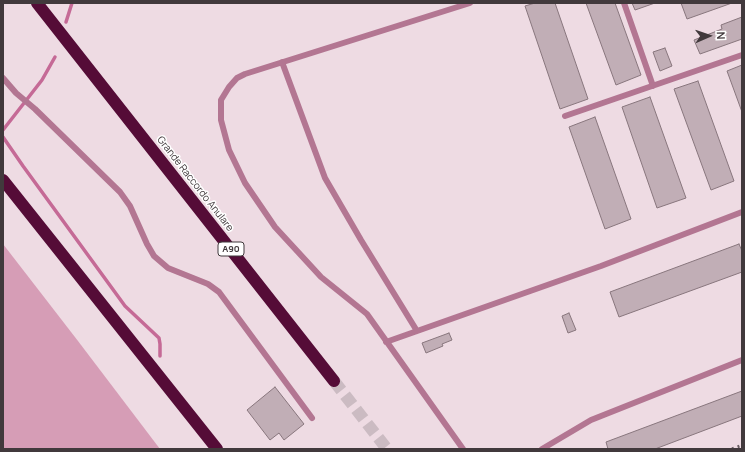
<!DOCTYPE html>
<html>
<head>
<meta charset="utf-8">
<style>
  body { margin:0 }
  #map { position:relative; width:745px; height:452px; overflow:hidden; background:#eedbe3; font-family:Manrope,sans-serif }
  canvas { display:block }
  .frame { position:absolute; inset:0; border:4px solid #41393c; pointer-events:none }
  .north { position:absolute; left:689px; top:16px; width:40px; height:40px; -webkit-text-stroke:3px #fff; paint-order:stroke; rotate:88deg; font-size:11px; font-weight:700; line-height:16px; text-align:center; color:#41393c }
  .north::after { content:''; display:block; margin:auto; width:14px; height:18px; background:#41393c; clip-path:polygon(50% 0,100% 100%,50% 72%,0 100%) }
</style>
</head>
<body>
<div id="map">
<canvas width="745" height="452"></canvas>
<div class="frame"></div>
<div class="north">N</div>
</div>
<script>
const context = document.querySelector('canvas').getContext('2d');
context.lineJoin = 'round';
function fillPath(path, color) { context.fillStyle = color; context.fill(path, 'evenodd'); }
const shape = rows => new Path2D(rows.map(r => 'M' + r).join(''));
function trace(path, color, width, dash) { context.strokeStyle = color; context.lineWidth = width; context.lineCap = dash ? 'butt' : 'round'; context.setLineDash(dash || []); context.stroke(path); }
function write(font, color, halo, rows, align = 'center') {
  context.font = font + ' Manrope,sans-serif'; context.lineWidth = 3; context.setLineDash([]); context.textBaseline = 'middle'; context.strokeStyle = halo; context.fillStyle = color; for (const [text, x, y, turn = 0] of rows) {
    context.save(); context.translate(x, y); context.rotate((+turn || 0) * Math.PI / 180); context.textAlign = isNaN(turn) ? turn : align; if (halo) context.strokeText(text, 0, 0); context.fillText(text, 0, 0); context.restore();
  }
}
const green = shape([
  [3,244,78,341,160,449,3,449]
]);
const stream = shape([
  [66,22,72,3],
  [3,130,42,80,55,57],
  [3,137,23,166,125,306,159,338,160,344,160,356]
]);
const building = shape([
  [535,3,555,3,588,99,560,109,525,6,535,3],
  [586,3,615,3,641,75,616,85,586,3],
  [632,3,655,3,635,10,632,3],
  [681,3,732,3,687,19,681,3],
  [742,17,742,39,700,54,694,40,722,29,721,25,742,17],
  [665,48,672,66,660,71,653,52,665,48],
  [742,65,742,112,727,71,742,65],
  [698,81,734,181,711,190,674,89,698,81],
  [650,97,686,198,657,208,622,107,650,97],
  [595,117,631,219,605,229,569,127,595,117],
  [739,244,742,251,742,272,619,317,610,292,739,244],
  [569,313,576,330,568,333,562,316,569,313],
  [449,333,452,340,442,344,443,346,426,353,422,343,449,333],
  [275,387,304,424,284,440,279,433,270,440,247,410,275,387],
  [742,391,742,416,655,449,608,449,606,442,742,391]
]);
const highwayTunnel = shape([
  [334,381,387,449]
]);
const lane = shape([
  [624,3,653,86],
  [282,62,325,178,361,240,417,331],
  [3,78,16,93,35,109,120,192,130,206,147,244,154,256,168,268,208,284,219,292,312,418],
  [565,116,742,55],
  [386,342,601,266,742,212],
  [463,449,367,314,321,277,275,227,245,183,229,150,221,120,221,100,229,87,237,78,245,74,470,3],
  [542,449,591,420,742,360]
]);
const highway = shape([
  [37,3,334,381],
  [3,180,217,449]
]);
const rail = shape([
  [732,449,742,445]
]);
const shields = [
  [231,249,26]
];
const shieldNames = [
  ["A90",231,249]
];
const streetNames = [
  ["Grande Raccordo Anulare",195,184,52]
];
fillPath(green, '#d69db6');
trace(stream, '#c56a96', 3.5);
fillPath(building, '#c1aeb6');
trace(building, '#88767d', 1);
trace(highwayTunnel, '#cbbbc2', 12, [12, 6]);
trace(lane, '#b37692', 6);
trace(highway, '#550c37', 12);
trace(rail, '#695e63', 3, [2, 4]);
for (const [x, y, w] of shields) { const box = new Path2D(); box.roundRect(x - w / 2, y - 7, w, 14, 3); context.fillStyle = '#fff'; context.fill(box); trace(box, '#41393c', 1); }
write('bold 9px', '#41393c', null, shieldNames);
write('10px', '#41393c', '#fff', streetNames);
</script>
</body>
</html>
